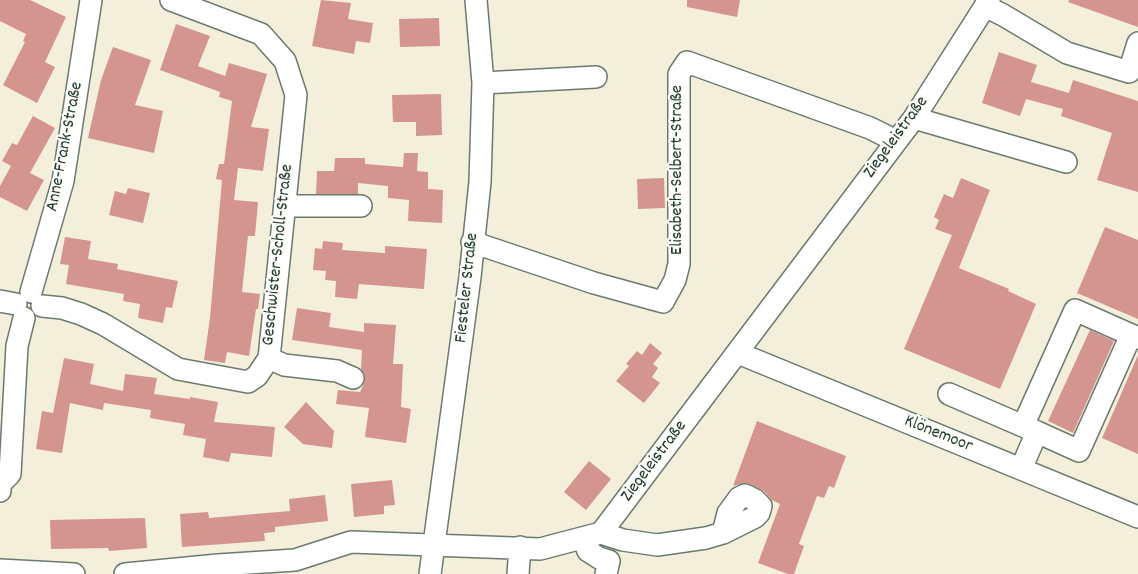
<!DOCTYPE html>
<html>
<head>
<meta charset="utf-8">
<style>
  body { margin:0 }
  canvas { display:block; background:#f4efdb }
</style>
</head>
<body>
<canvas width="1138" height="574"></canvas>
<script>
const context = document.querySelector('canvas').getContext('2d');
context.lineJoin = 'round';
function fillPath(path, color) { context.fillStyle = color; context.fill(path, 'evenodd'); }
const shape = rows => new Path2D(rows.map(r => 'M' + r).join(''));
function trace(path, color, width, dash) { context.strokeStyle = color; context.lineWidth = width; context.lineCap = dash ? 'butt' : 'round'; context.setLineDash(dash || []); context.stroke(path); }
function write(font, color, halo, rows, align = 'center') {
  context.font = font + ' Dekko,sans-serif'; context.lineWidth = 4.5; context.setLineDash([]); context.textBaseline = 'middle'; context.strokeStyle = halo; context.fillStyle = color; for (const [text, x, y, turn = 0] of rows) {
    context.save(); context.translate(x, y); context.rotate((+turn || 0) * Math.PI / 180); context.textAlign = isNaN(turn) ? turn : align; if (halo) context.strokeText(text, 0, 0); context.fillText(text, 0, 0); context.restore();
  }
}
const building = shape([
  [0,0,30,0,66,17,45,62,55,67,37,103,3,85,25,42,23,41,26,34,0,21],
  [321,0,351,3,348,19,373,23,370,43,356,41,354,54,312,46],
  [687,0,740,0,737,17,687,7],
  [1069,0,1138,0,1138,27,1068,2],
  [439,18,440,46,400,47,399,19],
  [176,24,210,36,198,66,225,76,229,63,267,74,251,127,269,129,263,171,238,168,234,200,258,202,255,236,248,236,242,292,260,294,258,309,256,309,249,356,227,352,225,363,204,360,210,318,222,180,216,179,219,164,224,164,232,101,219,97,220,92,160,70],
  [113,47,151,60,135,105,163,111,154,153,88,138,101,80],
  [999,52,1037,65,1031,82,1069,93,1073,80,1138,101,1138,192,1097,180,1112,133,1061,116,1063,109,1026,99,1020,116,982,103],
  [441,94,442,135,416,136,416,122,393,122,392,95],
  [33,116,55,128,30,173,44,180,27,211,0,197,0,186,11,166,2,161,12,143,17,145],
  [404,153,418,153,417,171,428,172,428,189,443,190,442,223,408,221,409,200,388,198,388,186,358,183,358,194,316,194,317,171,334,171,335,158,365,158,365,164,403,167],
  [664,178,665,208,638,209,637,179],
  [961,178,990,190,959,268,1009,289,1008,291,1036,304,1000,389,904,349,952,235,935,229,939,220,934,217,944,194,953,198],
  [128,188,150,193,143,223,109,215,115,191,126,194],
  [1105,227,1138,240,1138,319,1077,293],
  [65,237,91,241,88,259,118,264,117,269,178,281,172,308,166,307,163,323,138,318,140,304,123,301,124,294,66,284,69,265,60,264],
  [323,241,343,243,342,250,385,253,385,246,427,249,424,289,359,284,357,299,335,297,336,281,325,280,326,271,313,270,315,248,322,249],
  [297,308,331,313,329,327,364,332,364,323,396,325,393,364,403,364,401,407,411,409,406,443,365,437,369,408,336,404,338,390,360,392,364,383,365,376,361,369,362,350,292,340],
  [1090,330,1114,341,1073,433,1048,421],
  [650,343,662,353,653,364,658,368,652,377,660,383,644,403,616,381,629,366,626,364,637,351,642,355],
  [1138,355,1138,454,1102,438],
  [64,358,94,364,90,384,123,391,125,374,157,378,154,394,190,399,190,397,218,402,214,422,275,427,272,457,231,453,229,462,203,457,206,439,183,435,185,424,150,418,151,410,104,403,103,410,70,403,62,453,36,449,42,411,53,413],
  [306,402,334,431,332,448,303,444,284,427],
  [757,421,846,456,834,488,829,486,824,498,817,496,799,544,804,546,794,574,788,574,758,563,780,504,772,500,764,491,750,484,745,483,733,486],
  [589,461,611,479,586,510,564,492],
  [392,480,395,505,384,506,384,514,354,517,351,484],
  [325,495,328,521,275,527,275,532,264,533,265,541,182,547,180,514,208,512,209,518,290,511,289,499],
  [145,518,147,548,109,551,108,548,51,549,50,520]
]);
const minor = shape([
  [985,6,1003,15,1067,53,1129,72,1138,43],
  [483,83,596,77],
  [914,118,1066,162],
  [285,206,361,206],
  [472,242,594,283,663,302,675,280,679,264,679,74,687,62,870,128,896,141],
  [31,292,63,181,91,0],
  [0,301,16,304],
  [42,306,62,308,81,314,103,324,178,369,248,382,257,376,269,358,296,95,285,61,261,34,171,0],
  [738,353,1138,517],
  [269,358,284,365,337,371,353,378],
  [949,394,1037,432,1021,469],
  [1023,426,1075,310,1138,338],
  [1037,432,1079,451,1131,335],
  [0,491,0,484,10,474,17,346,24,318],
  [601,533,623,540,657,545,706,538,723,533,755,517,759,513,761,506,755,500,745,495,739,498,728,513,723,533],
  [583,538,588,551,599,558,609,561,606,574],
  [0,570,74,574],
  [125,574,218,565,295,560,351,542,540,549,601,533,914,118,989,0],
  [430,574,470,277,480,182,483,83,476,0],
  [518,574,520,547]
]);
const streetNames = [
  ["Ziegeleistraße",897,138,-54],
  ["Anne-Frank-Straße",66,147,-79],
  ["Elisabeth-Selbert-Straße",679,170,-90],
  ["Geschwister-Scholl-Straße",279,255,-84],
  ["Fiesteler Straße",468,288,-84],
  ["Klönemoor",938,435,22],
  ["Ziegeleistraße",655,462,-53]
];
fillPath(building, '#d5958f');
trace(minor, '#6a7b6e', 24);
trace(minor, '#fff', 21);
write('18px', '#1f3d34', '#fdfcf7', streetNames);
</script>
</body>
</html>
